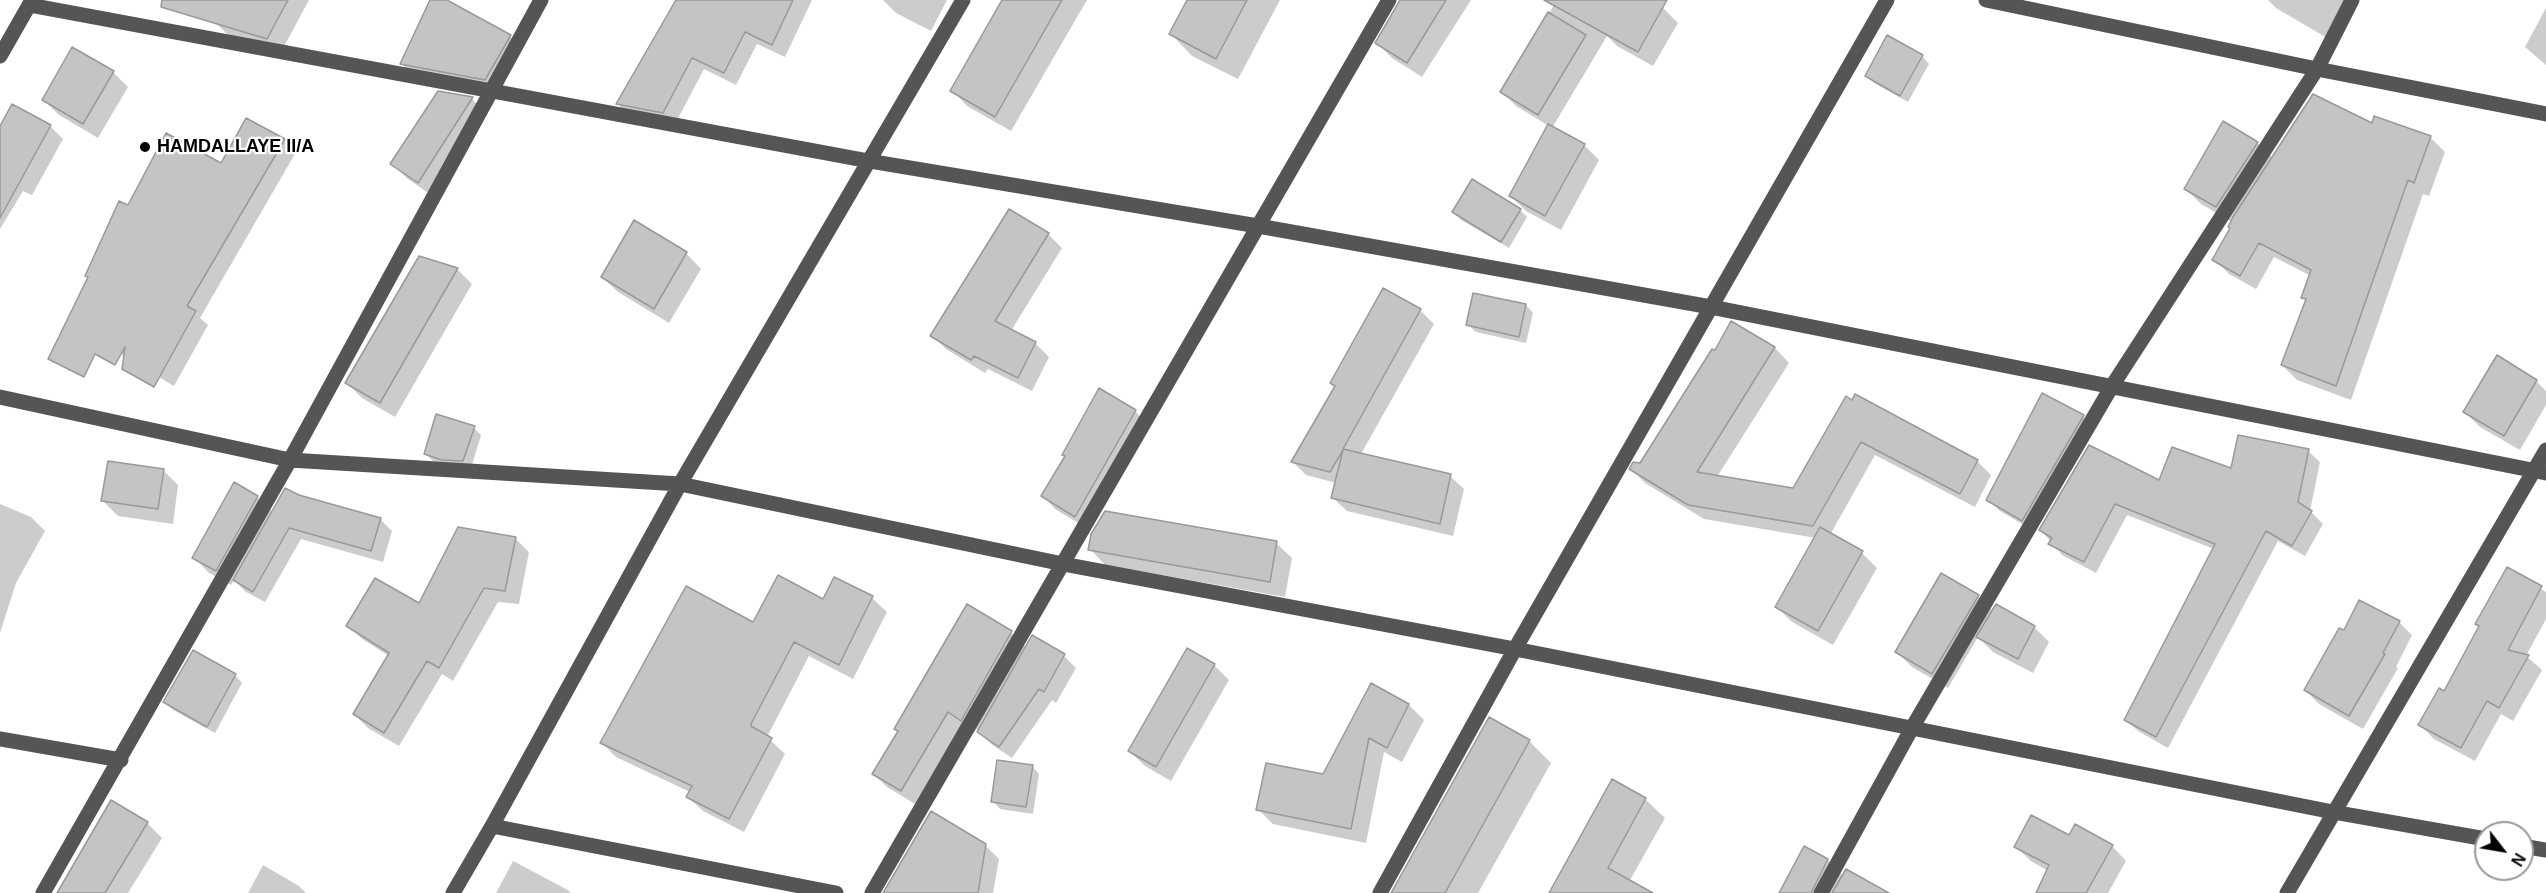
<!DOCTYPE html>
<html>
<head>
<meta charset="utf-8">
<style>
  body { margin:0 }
  #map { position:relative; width:2546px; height:893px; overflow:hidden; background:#fff; font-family:Helvetica,sans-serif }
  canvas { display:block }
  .north { position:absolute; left:2474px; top:821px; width:60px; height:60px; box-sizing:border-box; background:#fff; border:2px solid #999; border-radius:50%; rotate:121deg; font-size:16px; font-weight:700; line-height:24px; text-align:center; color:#000 }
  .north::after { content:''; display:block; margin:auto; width:21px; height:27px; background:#000; clip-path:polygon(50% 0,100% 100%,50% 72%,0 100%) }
</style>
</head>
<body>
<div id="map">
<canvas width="2546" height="893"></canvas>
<div class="north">N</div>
</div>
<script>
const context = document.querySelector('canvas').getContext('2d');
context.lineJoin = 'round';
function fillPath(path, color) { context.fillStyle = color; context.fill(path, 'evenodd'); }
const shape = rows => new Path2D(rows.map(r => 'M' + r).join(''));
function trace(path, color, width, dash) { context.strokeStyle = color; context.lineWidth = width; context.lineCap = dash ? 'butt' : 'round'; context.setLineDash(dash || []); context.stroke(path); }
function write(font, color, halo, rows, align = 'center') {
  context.font = font + ' Helvetica,sans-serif'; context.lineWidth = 4.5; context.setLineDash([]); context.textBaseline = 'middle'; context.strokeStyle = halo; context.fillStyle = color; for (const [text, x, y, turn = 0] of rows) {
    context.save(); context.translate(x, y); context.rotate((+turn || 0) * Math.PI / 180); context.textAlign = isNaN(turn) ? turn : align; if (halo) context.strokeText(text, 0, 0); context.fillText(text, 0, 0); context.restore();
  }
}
const shadow = shape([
  [223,0,309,0,281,52,231,38,217,24],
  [432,0,444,0,510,37,522,49,497,91,414,76,402,64],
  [678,0,812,0,785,57,757,44,736,85,704,69,675,124,630,116,618,104],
  [883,0,947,0,931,31,896,13],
  [1004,0,1087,0,1011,131,967,106,952,90],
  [1189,0,1280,0,1238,79,1192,56,1171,34],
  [1403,0,1471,0,1422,77,1392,58,1377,43],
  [1557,0,1649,0,1663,8,1678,23,1653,66,1617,46,1607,36,1552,128,1584,145,1599,160,1561,230,1526,211,1511,196,1549,126,1516,106,1502,92],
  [2268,0,2349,0,2327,38,2276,8],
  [2546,8,2546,65,2525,47],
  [1922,56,1929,64,1908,102,1874,83,1866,75],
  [113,72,128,87,98,138,59,115,44,100],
  [439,93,472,99,487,114,434,197,408,179,392,164],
  [2224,123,2257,143,2273,158,2373,125,2430,137,2445,152,2429,196,2423,194,2351,400,2297,380,2282,365,2307,301,2303,297,2311,276,2274,257,2256,289,2229,274,2214,259,2232,228,2232,222,2201,204,2186,189],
  [50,126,63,139,32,195,23,191,0,229,0,130],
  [284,140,296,152,200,318,208,325,174,386,82,331,128,207,222,165],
  [1520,210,1527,217,1509,248,1461,220,1454,212],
  [1048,234,1062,248,1011,331,1035,343,1049,357,1032,391,988,369,985,373,946,349,932,335],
  [686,253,701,269,669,323,618,292,602,277],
  [419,257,457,269,472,284,395,417,362,398,347,383],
  [1526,305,1533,313,1526,343,1476,332,1468,325],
  [1420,310,1434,324,1361,454,1450,476,1464,489,1453,536,1347,511,1333,498,1336,483,1306,475,1293,462,1336,387],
  [1731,323,1775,348,1789,363,1717,477,1794,490,1847,398,1977,461,1991,475,1975,507,1875,455,1830,535,1862,553,1877,568,1833,645,1792,622,1777,607,1816,538,1704,519,1645,483,1631,469,1641,465,1715,352],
  [2536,381,2546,391,2546,405,2520,450,2480,427,2465,412],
  [1135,411,1147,424,1088,529,1055,509,1043,496],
  [2083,416,2095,428,2034,531,2000,511,1988,499],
  [474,428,481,435,471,468,451,467,433,461,425,453],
  [2308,451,2320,462,2310,511,2323,524,2305,556,2278,541,2168,748,2138,731,2126,720,2214,549,2127,515,2096,573,2062,555,2041,530,2159,482,2232,470],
  [163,470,178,485,173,524,118,516,103,501],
  [257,497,273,513,298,497,380,519,392,531,383,562,301,539,265,602,246,592,234,580,231,585,209,573,194,557],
  [0,504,31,517,45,531,16,583,0,633],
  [515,538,529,552,519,604,498,602,453,681,442,674,399,746,368,728,354,714,389,656,362,639,348,625,420,605],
  [1276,543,1292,558,1285,597,1105,565,1090,549],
  [2507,569,2546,592,2546,619,2526,656,2542,670,2513,721,2501,714,2475,761,2434,739,2420,725,2445,693],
  [835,579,872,598,887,612,853,679,809,656,767,737,785,754,744,832,703,811,688,797,690,792,616,757,601,742,754,624,824,601],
  [1978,596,1993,611,2034,627,2049,642,2033,673,1993,652,1978,637,1948,688,1912,667,1897,652],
  [967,606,1011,633,1027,648,1033,637,1064,656,1076,668,1056,703,1052,700,1012,758,991,744,976,729,974,733,962,724,915,804,887,787,874,774],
  [2399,622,2412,635,2396,667,2398,668,2363,729,2319,704,2305,690,2344,632],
  [1214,665,1229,680,1171,781,1145,766,1129,751],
  [235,675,242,683,215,733,173,710,165,702],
  [1371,685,1409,705,1424,720,1402,762,1384,752,1366,843,1273,824,1258,809,1324,776],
  [1489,719,1529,741,1551,763,1478,893,1393,893],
  [1032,766,1039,774,1033,814,1000,809,993,801],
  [1612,781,1645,799,1665,818,1629,882,1649,893,1550,893],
  [112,802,147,823,162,838,128,893,58,893],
  [985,845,999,859,993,893,885,893],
  [2112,846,2126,861,2108,893,2038,893,2048,871,2031,861,2016,847],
  [1804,848,1828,860,1843,876,1886,893,1780,893],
  [513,861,568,890,571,893,496,893],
  [263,865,299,886,306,893,248,893]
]);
const building = shape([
  [162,0,288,0,267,39,161,7,162,0],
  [430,0,447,0,511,35,485,80,400,64,430,0],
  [676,0,793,0,772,45,745,32,724,73,692,58,663,113,616,104,676,0],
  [1002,0,1062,0,995,117,950,91,1002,0],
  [1187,0,1247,0,1216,59,1169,34,1187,0],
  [1400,0,1446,0,1407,63,1375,43,1400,0],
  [1544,0,1667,0,1638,52,1544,0],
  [1548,12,1586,35,1538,115,1500,92,1548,12],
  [1887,35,1923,55,1900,96,1865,76,1887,35],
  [72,47,114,71,83,124,42,100,72,47],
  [438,91,473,97,418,183,390,164,438,91],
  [2313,94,2372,123,2374,116,2431,136,2414,183,2408,180,2336,386,2281,365,2306,299,2301,298,2311,270,2259,243,2240,276,2212,260,2230,228,2228,227,2233,217,2313,94],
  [12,104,51,125,0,218,0,126,12,104],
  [246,118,285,139,187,306,196,311,154,387,122,369,125,347,115,365,95,354,84,377,48,359,88,277,85,276,119,201,128,205,166,133,221,163,246,118],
  [2223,121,2258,142,2216,207,2184,189,2223,121],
  [1548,124,1585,144,1545,216,1509,196,1548,124],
  [1472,179,1521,209,1501,242,1452,212,1472,179],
  [1009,209,1049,233,995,321,1036,342,1018,378,974,356,971,360,930,336,1009,209],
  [634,220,687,252,654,309,601,277,634,220],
  [419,256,458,268,380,403,345,383,419,256],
  [1383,288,1421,309,1343,449,1451,474,1440,524,1331,498,1343,450,1330,472,1291,462,1335,386,1330,383,1383,288],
  [1473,293,1526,304,1519,337,1466,325,1473,293],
  [1731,321,1775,347,1697,472,1793,488,1846,396,1852,400,1855,394,1978,460,1960,494,1861,442,1813,526,1688,505,1629,469,1633,462,1640,463,1712,349,1715,350,1731,321],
  [2497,355,2537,380,2504,436,2463,412,2497,355],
  [1099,388,1136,410,1075,517,1041,496,1065,456,1062,455,1099,388],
  [2042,393,2084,415,2022,521,1986,500,2042,393],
  [436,414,475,426,463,461,442,460,424,454,436,414],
  [2238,435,2309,449,2298,502,2312,511,2292,546,2266,531,2156,737,2124,720,2215,544,2115,504,2084,562,2048,544,2052,538,2039,530,2089,445,2159,480,2172,447,2231,468,2238,435],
  [108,461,164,469,158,509,101,501,108,461],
  [234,482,258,496,216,571,192,558,234,482],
  [285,488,299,495,381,518,371,551,289,528,253,592,233,580,285,488],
  [1105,511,1277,541,1270,582,1088,550,1091,534,1105,511],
  [458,527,516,537,505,591,484,588,439,668,427,661,384,733,353,714,389,653,346,626,375,578,419,603,458,527],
  [1820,527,1863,551,1818,631,1775,607,1820,527],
  [2507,567,2542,586,2508,650,2529,655,2499,708,2487,701,2461,748,2418,725,2439,688,2444,691,2479,626,2475,624,2507,567],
  [1941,573,1979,595,1932,674,1895,652,1941,573],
  [778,575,823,599,834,577,873,596,839,665,794,642,751,724,751,726,772,738,729,819,686,797,692,786,600,743,686,586,753,622,778,575],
  [2359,600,2400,621,2383,653,2385,654,2349,716,2304,690,2339,628,2344,630,2359,600],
  [967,604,1012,631,961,721,948,712,901,791,872,774,898,731,894,729,967,604],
  [1996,604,2035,626,2018,659,1976,637,1996,604],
  [1032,635,1065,654,1044,692,1039,689,999,747,977,732,1032,635],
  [1187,648,1215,664,1156,767,1128,751,1187,648],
  [193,650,236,674,207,727,163,702,193,650],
  [1371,683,1409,704,1387,748,1369,738,1351,829,1256,810,1266,763,1323,774,1371,683],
  [1489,717,1530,740,1445,893,1391,893,1489,717],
  [997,760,1033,765,1026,807,991,802,997,760],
  [1612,779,1646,798,1608,868,1653,893,1549,893,1612,779],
  [111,800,148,822,105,893,57,893,111,800],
  [931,811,986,844,978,893,883,893,931,811],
  [2031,815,2069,835,2075,824,2113,845,2086,893,2036,893,2049,865,2014,847,2031,815],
  [1804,846,1828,859,1811,893,1779,893,1804,846],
  [1846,869,1889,893,1832,893,1846,869]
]);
const minor = shape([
  [1986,0,2317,69,2546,114],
  [29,5,869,161,1258,226,1711,307,2546,473],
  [0,56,32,0],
  [0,397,290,460,680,484,1063,564,1515,649,2333,812,2486,839],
  [0,739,121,760],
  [492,826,836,893],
  [2522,846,2546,850],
  [43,893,290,460,541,0],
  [453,893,492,826,680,484,963,0],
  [872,893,1389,0],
  [1380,893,1515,649,1887,0],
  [1821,893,1912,728,2112,386,2317,69,2352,0],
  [2287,893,2546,450]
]);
const markers = [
  [145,147,6,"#000"]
];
const poiNames = [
  ["HAMDALLAYE II/A",157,147]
];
fillPath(shadow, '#0003');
fillPath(building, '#c4c4c4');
trace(building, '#999', 1.5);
trace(minor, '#555', 15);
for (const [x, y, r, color] of markers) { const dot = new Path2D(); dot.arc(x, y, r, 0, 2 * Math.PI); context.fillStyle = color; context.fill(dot); trace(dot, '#fff', 2); }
write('bold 18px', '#000', '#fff', poiNames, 'left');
</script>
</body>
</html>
